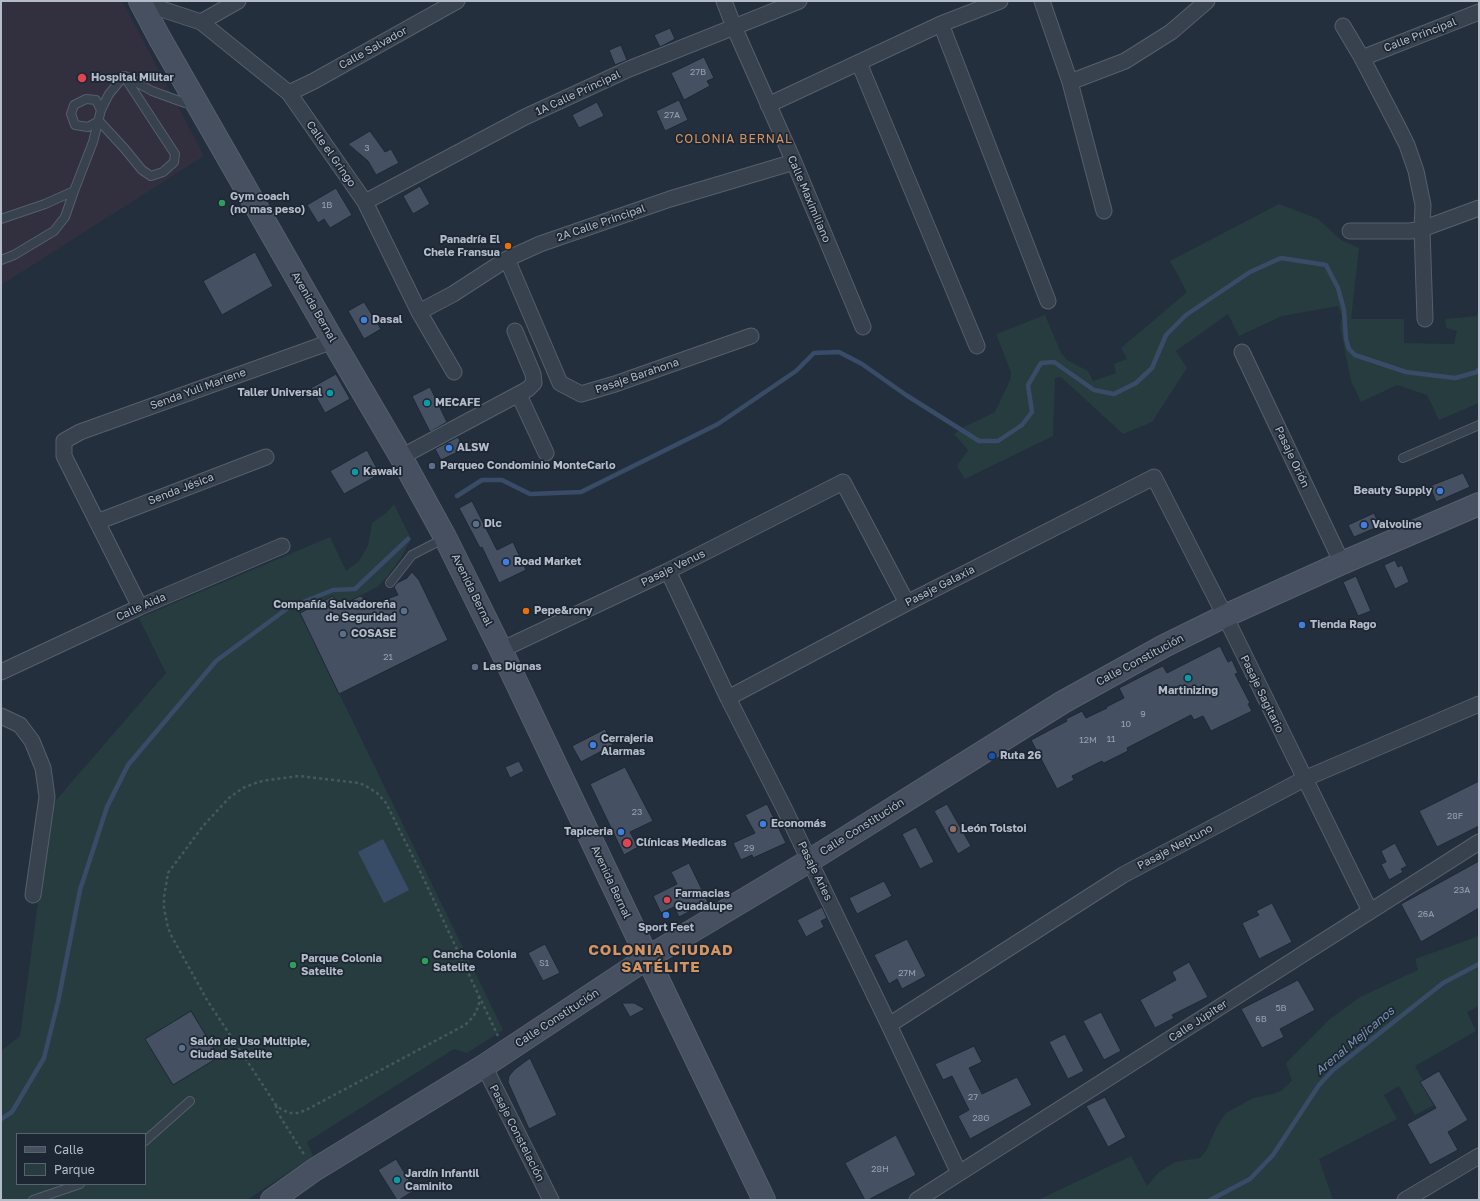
<!DOCTYPE html>
<html>
<head>
<meta charset="utf-8">
<style>
  body { margin:0 }
  #map { position:relative; width:1480px; height:1201px; overflow:hidden; background:#242f3e; font-family:"Golos Text",sans-serif }
  canvas { display:block }
  .frame { position:absolute; inset:0; border:2px solid #b4bcc9; pointer-events:none }
  .legend { position:absolute; left:16px; top:1133px; width:130px; height:52px; box-sizing:border-box; background:#1d2633; border:1px solid #59626f; margin:0; padding:5px 7px; list-style:none; font-size:12px; color:#b4bcc9 }
  .legend li { display:flex; align-items:center; gap:8px; height:20px }
  .legend b { width:20px; border:1px solid #59626f }
</style>
</head>
<body>
<div id="map">
<canvas width="1480" height="1201"></canvas>
<div class="frame"></div>
<ul class="legend">
<li><b style="height:5px;background:#465061"></b>Calle</li>
<li><b style="height:11px;background:#263c3f"></b>Parque</li>
</ul>
</div>
<script>
const context = document.querySelector('canvas').getContext('2d');
context.lineJoin = 'round';
function fillPath(path, color) { context.fillStyle = color; context.fill(path, 'evenodd'); }
const shape = rows => new Path2D(rows.map(r => 'M' + r).join(''));
function trace(path, color, width, dash) { context.strokeStyle = color; context.lineWidth = width; context.lineCap = dash ? 'butt' : 'round'; context.setLineDash(dash || []); context.stroke(path); }
function write(font, color, halo, rows, align = 'center') {
  context.font = font + ' "Golos Text",sans-serif'; context.lineWidth = 3.5; context.setLineDash([]); context.textBaseline = 'middle'; context.strokeStyle = halo; context.fillStyle = color; for (const [text, x, y, turn = 0] of rows) {
    context.save(); context.translate(x, y); context.rotate((+turn || 0) * Math.PI / 180); context.textAlign = isNaN(turn) ? turn : align; if (halo) context.strokeText(text, 0, 0); context.fillText(text, 0, 0); context.restore();
  }
}
const medical = shape([
  [1,1,122,1,204,156,1,285]
]);
const green = shape([
  [1279,204,1318,219,1341,240,1359,248,1351,319,1404,319,1404,343,1454,344,1457,331,1446,328,1445,319,1477,316,1479,310,1479,403,1439,420,1427,395,1397,385,1361,402,1351,381,1340,326,1342,317,1338,306,1282,316,1239,336,1228,314,1176,351,1187,368,1152,422,1123,434,1061,377,1055,378,1053,436,965,479,957,466,968,450,954,434,962,428,995,412,1010,380,1011,372,996,334,1045,315,1061,353,1067,360,1088,371,1093,381,1116,373,1114,364,1127,359,1121,348,1187,292,1170,261],
  [394,504,411,539,402,556,387,577,377,587,339,607,333,596,300,613,503,1030,467,1053,454,1049,307,1142,313,1156,247,1200,1,1200,1,1051,20,1036,51,806,166,673,139,618,330,537,346,571,359,561,368,546,372,523,386,513],
  [17,1134,145,1134,145,1184,17,1184],
  [1479,936,1479,1006,1467,1012,1476,1031,1415,1066,1436,1104,1415,1115,1399,1086,1384,1095,1397,1119,1319,1159,1333,1200,1038,1200,1131,1156,1147,1186,1159,1172,1175,1162,1200,1158,1206,1151,1217,1126,1226,1113,1253,1098,1272,1094,1281,1091,1292,1081,1286,1063,1330,1019,1360,997,1418,970,1415,959]
]);
const water = shape([
  [383,839,409,890,384,903,358,852]
]);
const stream = shape([
  [457,496,482,480,502,480,530,494,581,492,718,424,796,371,814,353,839,352,862,364,906,395,979,441,998,441,1022,425,1032,412,1028,385,1041,363,1054,362,1094,390,1114,394,1136,383,1152,368,1166,335,1186,315,1250,272,1281,258,1326,265,1338,288,1344,310,1346,339,1349,349,1355,355,1406,372,1455,378,1477,372,1479,369],
  [1,1119,12,1112,44,1058,58,1002,80,890,107,807,128,765,216,661,288,608,333,590,355,589,408,539],
  [1210,1200,1250,1179,1273,1155,1319,1085,1333,1070,1443,983,1479,964]
]);
const building = shape([
  [670,28,675,39,660,47,654,35,670,28],
  [621,45,627,60,615,65,609,50,621,45],
  [704,57,714,78,707,81,710,86,684,100,671,73,704,57],
  [679,100,688,120,665,131,656,111,679,100],
  [597,102,604,116,579,128,572,115,597,102],
  [370,131,385,152,391,149,399,163,376,175,368,161,348,144,370,131],
  [420,186,430,204,413,214,403,196,420,186],
  [336,188,352,215,330,228,324,219,318,223,307,205,336,188],
  [255,252,273,286,222,315,203,281,255,252],
  [364,302,381,329,364,339,348,311,364,302],
  [336,374,350,399,325,413,311,388,336,374],
  [430,387,447,422,430,432,412,396,430,387],
  [458,437,464,449,441,460,435,449,458,437],
  [367,450,380,474,344,494,330,471,367,450],
  [1463,473,1470,487,1436,502,1430,486,1463,473],
  [472,501,497,550,513,542,526,570,499,583,482,547,480,548,459,508,472,501],
  [1374,513,1380,526,1354,537,1348,525,1374,513],
  [1395,560,1398,567,1402,565,1409,582,1395,589,1384,565,1395,560],
  [412,572,419,580,448,640,339,694,300,613,333,596,339,607,360,596,367,599,372,604,398,595,394,587,397,583,407,578,412,572],
  [1356,576,1371,611,1358,616,1343,582,1356,576],
  [1220,646,1228,662,1232,660,1238,673,1235,674,1250,703,1248,704,1252,711,1211,731,1203,716,1194,720,1191,715,1127,748,1128,751,1104,763,1102,761,1072,776,1074,780,1057,789,1031,740,1067,721,1066,719,1082,711,1086,718,1107,708,1106,707,1124,698,1119,688,1156,669,1163,666,1167,673,1220,646],
  [605,729,613,745,581,762,572,746,605,729],
  [519,761,524,771,510,778,505,767,519,761],
  [625,767,653,821,630,832,638,847,624,855,590,784,625,767],
  [1479,781,1479,826,1437,847,1419,811,1479,781],
  [767,804,786,843,753,858,752,855,741,860,733,843,755,833,745,815,767,804],
  [947,804,971,846,958,854,934,811,947,804],
  [916,827,934,862,920,869,902,834,916,827],
  [1395,843,1407,866,1401,869,1403,872,1389,880,1381,864,1386,862,1381,851,1395,843],
  [1479,861,1479,908,1421,942,1401,904,1479,861],
  [689,863,708,902,679,917,674,907,661,913,653,896,677,884,671,872,689,863],
  [884,881,892,896,857,914,849,898,884,881],
  [1272,903,1292,942,1259,959,1242,923,1259,915,1256,911,1272,903],
  [822,907,827,918,821,921,824,927,806,937,797,920,822,907],
  [907,939,926,976,902,989,897,979,889,984,874,955,907,939],
  [545,944,560,973,543,981,528,953,545,944],
  [1189,962,1208,997,1172,1015,1174,1018,1155,1028,1140,1000,1176,980,1172,972,1189,962],
  [1298,980,1315,1010,1280,1029,1284,1037,1262,1048,1241,1009,1298,980],
  [622,1003,634,1003,645,1009,630,1017,622,1003],
  [191,1011,219,1057,173,1085,145,1039,191,1011],
  [1101,1012,1121,1051,1104,1060,1083,1021,1101,1012],
  [1065,1034,1084,1071,1068,1079,1049,1042,1065,1034],
  [974,1046,982,1062,969,1068,982,1094,1017,1077,1032,1105,970,1139,958,1116,969,1110,952,1076,943,1080,935,1064,974,1046],
  [530,1058,557,1115,529,1129,508,1082,509,1076,515,1069,530,1058],
  [1439,1071,1468,1120,1448,1132,1458,1150,1430,1165,1407,1124,1436,1108,1420,1082,1439,1071],
  [1105,1097,1126,1137,1108,1147,1086,1106,1105,1097],
  [896,1135,916,1175,868,1200,865,1200,845,1163,896,1135],
  [396,1159,415,1190,399,1200,397,1200,378,1170,396,1159]
]);
const path = shape([
  [608,954,618,949],
  [479,996,479,1004,476,1012,473,1017,465,1025,306,1110,298,1113,289,1113,281,1109,276,1105,207,1000,172,937,168,928,164,908,164,897,168,873,203,826,229,798,243,788,258,782,268,780,299,776,359,783,366,786,377,793,386,803,418,867,498,1036],
  [276,1105,276,1110,305,1156]
]);
const lane = shape([
  [125,76,152,91,185,103,193,105],
  [101,110,96,100,86,99,74,105,71,114,75,125,88,127,99,121,124,148,142,170,151,176,163,172,174,162,175,154,124,76],
  [1,219,45,204,74,191,93,142,101,110,109,94,124,76],
  [1,260,14,255,54,231,65,217,74,191],
  [1403,458,1479,425],
  [390,583,412,555,445,538],
  [145,1141,190,1101],
  [33,1200,80,1184]
]);
const street = shape([
  [724,1,734,27,794,162,863,327],
  [1042,1,1070,82,1104,211],
  [140,2,201,22,289,93,365,202,419,312,454,372],
  [201,22,238,1],
  [941,24,1048,301],
  [1343,26,1362,58,1397,125,1407,145,1416,171,1423,205,1422,229,1425,319],
  [1362,58,1479,12],
  [859,63,977,346],
  [1070,82,1125,61,1171,32,1207,1],
  [289,93,314,81,457,1],
  [768,105,941,24,1000,1],
  [365,202,525,117,629,69,799,1],
  [1350,231,1410,231,1422,229,1479,208],
  [507,259,560,383,581,394,615,384,751,336],
  [419,312,453,294,507,259,540,244,670,199,794,162],
  [1242,352,1342,563],
  [519,395,546,453],
  [401,457,528,389,534,383,533,374,515,331],
  [97,522,266,457],
  [668,571,728,698,784,808,889,1025,959,1173],
  [140,607,64,456,64,441,80,432,333,341],
  [501,650,668,571,843,482,907,603],
  [1,672,140,607,282,546],
  [728,698,907,603,1154,477,1225,616,1370,911],
  [1,716,20,725,32,741,43,768,47,797,33,895],
  [889,1025,1123,875,1304,779,1479,704],
  [484,1066,551,1200],
  [917,1200,1479,842],
  [1405,1200,1479,1156]
]);
const secondary = shape([
  [140,1,159,37,333,341,401,457,445,537,501,650,638,938,764,1200],
  [272,1200,314,1170,484,1066,647,958,809,861,1063,702,1164,646,1225,616,1342,563,1479,504]
]);
const markers = [
  [82,78,5,"#e0444e"],
  [222,203,4,"#2e9e5b"],
  [508,246,4,"#e8710a"],
  [364,320,4,"#3f7fe0"],
  [330,393,4,"#0f9aa8"],
  [427,403,4,"#0f9aa8"],
  [449,448,4,"#3f7fe0"],
  [432,466,4,"#5c6f8a"],
  [355,472,4,"#0f9aa8"],
  [1440,491,4,"#3f7fe0"],
  [476,524,4,"#5c6f8a"],
  [1364,525,4,"#3f7fe0"],
  [506,562,4,"#3f7fe0"],
  [404,611,4,"#5c6f8a"],
  [526,611,4,"#e8710a"],
  [1302,625,4,"#3f7fe0"],
  [343,634,4,"#5c6f8a"],
  [475,667,4,"#5c6f8a"],
  [1188,678,4,"#0f9aa8"],
  [593,745,4,"#3f7fe0"],
  [992,756,4,"#1a4fb4"],
  [763,824,4,"#3f7fe0"],
  [953,829,4,"#8d6e63"],
  [621,832,4,"#3f7fe0"],
  [627,843,5,"#e0444e"],
  [667,900,4,"#e0444e"],
  [666,915,4,"#3f7fe0"],
  [425,961,4,"#2e9e5b"],
  [293,965,4,"#2e9e5b"],
  [182,1048,4,"#5c6f8a"],
  [397,1180,4,"#0f9aa8"]
];
const numberNames = [
  ["27B",698,72],
  ["27A",672,115],
  ["3",367,148],
  ["1B",327,205],
  ["21",388,657],
  ["9",1143,714],
  ["10",1126,724],
  ["11",1111,739],
  ["12M",1088,740],
  ["23",637,812],
  ["28F",1455,816],
  ["29",749,848],
  ["23A",1462,890],
  ["26A",1426,914],
  ["S1",544,963],
  ["27M",907,973],
  ["5B",1281,1008],
  ["6B",1261,1019],
  ["27",973,1097],
  ["28G",981,1118],
  ["28H",880,1169]
];
const streetNames = [
  ["Calle Principal",1420,35,-21],
  ["Calle Salvador",373,48,-29],
  ["1A Calle Principal",578,93,-25],
  ["Calle el Gringo",331,154,55],
  ["Calle Maximiliano",809,199,67],
  ["2A Calle Principal",601,223,-19],
  ["Avenida Bernal",314,307,60],
  ["Pasaje Barahona",637,376,-19],
  ["Senda Yuli Marlene",198,389,-20],
  ["Pasaje Orión",1292,457,65],
  ["Senda Jésica",181,489,-21],
  ["Pasaje Venus",673,568,-26],
  ["Pasaje Galaxia",940,586,-27],
  ["Avenida Bernal",472,590,64],
  ["Calle Aida",141,607,-24],
  ["Calle Constitución",1140,660,-28],
  ["Pasaje Sagitario",1262,694,64],
  ["Calle Constitución",862,827,-32],
  ["Pasaje Neptuno",1175,847,-28],
  ["Pasaje Aries",815,871,64],
  ["Avenida Bernal",611,882,65],
  ["Calle Constitución",557,1018,-33],
  ["Calle Júpiter",1198,1021,-33],
  ["Pasaje Constelación",517,1133,63]
];
const poiNames = [
  ["Hospital Militar",91,78],
  ["Gym coach",230,197],
  ["(no mas peso)",230,210],
  ["Panadría El",500,240,"right"],
  ["Chele Fransua",500,253,"right"],
  ["Dasal",372,320],
  ["Taller Universal",322,393,"right"],
  ["MECAFE",435,403],
  ["ALSW",457,448],
  ["Parqueo Condominio MonteCarlo",440,466],
  ["Kawaki",363,472],
  ["Beauty Supply",1432,491,"right"],
  ["Dlc",484,524],
  ["Valvoline",1372,525],
  ["Road Market",514,562],
  ["Compañía Salvadoreña",396,605,"right"],
  ["de Seguridad",396,618,"right"],
  ["Pepe&rony",534,611],
  ["Tienda Rago",1310,625],
  ["COSASE",351,634],
  ["Las Dignas",483,667],
  ["Martinizing",1188,691,"center"],
  ["Cerrajeria",601,739],
  ["Alarmas",601,752],
  ["Ruta 26",1000,756],
  ["Economás",771,824],
  ["León Tolstoi",961,829],
  ["Tapiceria",613,832,"right"],
  ["Clínicas Medicas",636,843],
  ["Farmacias",675,894],
  ["Guadalupe",675,907],
  ["Sport Feet",666,928,"center"],
  ["Cancha Colonia",433,955],
  ["Satelite",433,968],
  ["Parque Colonia",301,959],
  ["Satelite",301,972],
  ["Salón de Uso Multiple,",190,1042],
  ["Ciudad Satelite",190,1055],
  ["Jardín Infantil",405,1174],
  ["Caminito",405,1187]
];
const neighbourhoodNames = [
  ["COLONIA BERNAL",734,139]
];
const waterNames = [
  ["Arenal Mejicanos",1355,1041,-40]
];
const districtNames = [
  ["COLONIA CIUDAD",661,950],
  ["SATÉLITE",661,967]
];
fillPath(medical, '#32303f');
fillPath(green, '#263c3f');
fillPath(water, '#394c67');
trace(stream, '#394c67', 4.5);
fillPath(building, '#455162');
trace(building, '#1f2835', 1);
trace(lane, '#565f6c', 10);
trace(street, '#565f6c', 17);
trace(secondary, '#565f6c', 24);
trace(path, '#44595c', 2.5, [3, 3]);
trace(lane, '#38414e', 8);
trace(street, '#38414e', 15);
trace(secondary, '#465061', 22);
for (const [x, y, r, color] of markers) { const dot = new Path2D(); dot.arc(x, y, r, 0, 2 * Math.PI); context.fillStyle = color; context.fill(dot); trace(dot, '#1d2633', 1.5); }
write('9px', '#98a1af', null, numberNames);
write('11px', '#b4bcc9', '#1d2633', streetNames);
write('bold 11px', '#b4bcc9', '#1d2633', poiNames, 'left');
context.letterSpacing = '1px';
write('12px', '#d59563', '#1d2633', neighbourhoodNames);
context.letterSpacing = '0px';
write('italic 12px', '#7c92b1', '#1d2633', waterNames);
context.letterSpacing = '1px';
write('bold 15px', '#d59563', '#1d2633', districtNames);
context.letterSpacing = '0px';
</script>
</body>
</html>
